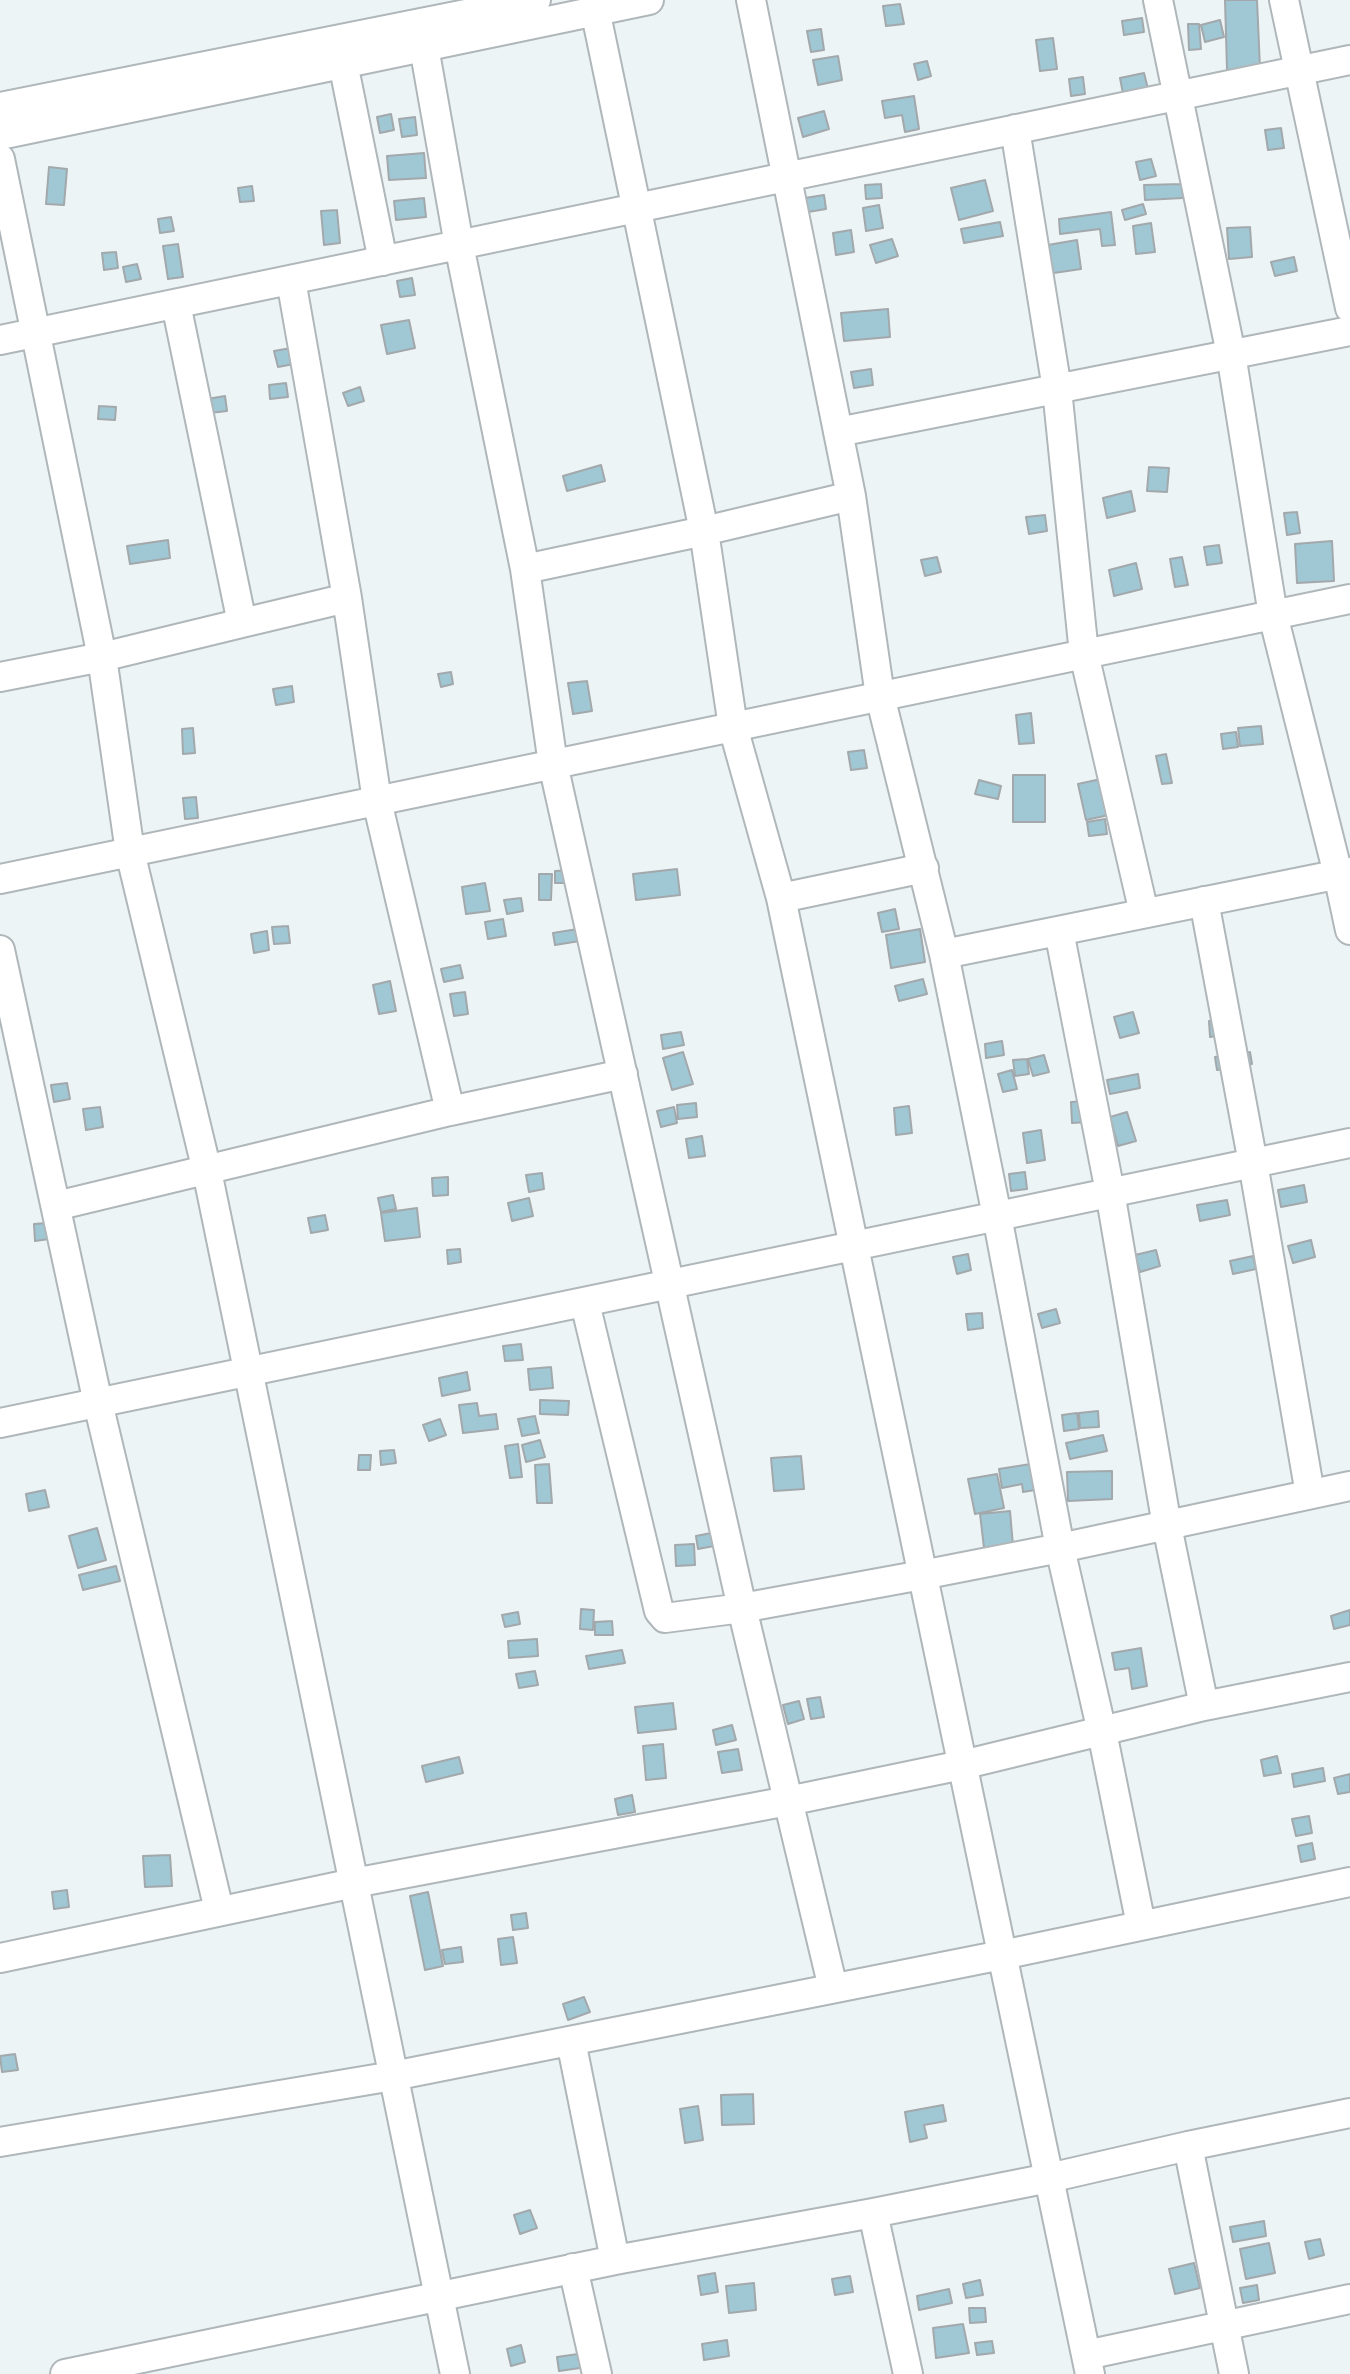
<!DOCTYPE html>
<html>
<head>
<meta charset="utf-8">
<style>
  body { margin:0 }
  canvas { display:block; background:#edf4f6 }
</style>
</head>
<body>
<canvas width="1350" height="2374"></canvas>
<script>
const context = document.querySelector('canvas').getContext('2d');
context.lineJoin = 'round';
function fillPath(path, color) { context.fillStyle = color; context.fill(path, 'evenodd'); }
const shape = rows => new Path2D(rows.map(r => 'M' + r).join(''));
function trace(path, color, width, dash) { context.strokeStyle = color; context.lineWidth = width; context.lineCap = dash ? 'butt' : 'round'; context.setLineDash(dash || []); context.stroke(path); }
const building = shape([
  [1225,0,1257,0,1260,68,1227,70,1225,0],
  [900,4,904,24,886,26,883,6,900,4],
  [1142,18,1144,32,1124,35,1122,21,1142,18],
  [1220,20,1224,37,1205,42,1201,25,1220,20],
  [1188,24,1199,24,1201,49,1189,50,1188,24],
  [821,29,824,50,811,52,807,31,821,29],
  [1053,38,1057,69,1040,71,1036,40,1053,38],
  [838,56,842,80,818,85,813,60,838,56],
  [927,61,931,76,918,80,914,64,927,61],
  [1144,73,1149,93,1124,99,1120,78,1144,73],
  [1083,77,1085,94,1071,96,1069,79,1083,77],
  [914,96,919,129,905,132,902,115,885,118,882,101,914,96],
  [824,111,829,129,803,137,798,118,824,111],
  [391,114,394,130,380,133,377,117,391,114],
  [415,117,417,135,402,137,399,119,415,117],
  [1281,128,1284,148,1268,150,1265,130,1281,128],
  [424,153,426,178,389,180,387,156,424,153],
  [1151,159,1156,176,1140,180,1136,162,1151,159],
  [49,167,67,169,64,205,46,204,49,167],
  [985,180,993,211,959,220,951,188,985,180],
  [881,184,882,198,866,199,865,185,881,184],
  [1182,184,1183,198,1145,200,1144,185,1182,184],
  [252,186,254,201,240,202,238,188,252,186],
  [824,195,826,209,808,212,805,198,824,195],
  [424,198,426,217,396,220,394,201,424,198],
  [1143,204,1146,214,1125,220,1122,210,1143,204],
  [879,205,883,228,866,231,863,208,879,205],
  [337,210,340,243,324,245,321,211,337,210],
  [1111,212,1115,245,1102,246,1100,229,1060,234,1059,219,1111,212],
  [171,217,174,231,160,233,158,219,171,217],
  [1000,222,1003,236,964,243,961,229,1000,222],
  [1151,223,1155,252,1136,254,1133,226,1151,223],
  [1250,227,1252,257,1229,259,1227,228,1250,227],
  [851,230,854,252,836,255,833,233,851,230],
  [892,239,898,256,876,263,870,245,892,239],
  [1077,240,1081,269,1047,274,1042,246,1077,240],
  [178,244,183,277,168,279,163,246,178,244],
  [116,252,118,268,104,270,102,253,116,252],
  [1294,257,1297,271,1275,276,1271,262,1294,257],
  [137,264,141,279,126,282,123,267,137,264],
  [412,278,415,295,400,297,397,281,412,278],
  [888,309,890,337,844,341,841,313,888,309],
  [409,320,415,348,387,354,381,325,409,320],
  [291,348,294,364,278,367,274,351,291,348],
  [871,369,873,385,854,388,851,372,871,369],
  [286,383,288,397,270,399,269,385,286,383],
  [360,387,364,401,348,406,343,393,360,387],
  [225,396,227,411,210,413,207,399,225,396],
  [99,406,116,407,115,420,98,419,99,406],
  [601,465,605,481,567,491,563,476,601,465],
  [1149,467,1169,468,1167,492,1147,491,1149,467],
  [1131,491,1135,511,1107,518,1103,498,1131,491],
  [1297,512,1300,533,1287,535,1284,513,1297,512],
  [1045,515,1047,531,1029,534,1026,517,1045,515],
  [168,540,170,558,130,564,127,546,168,540],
  [1332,541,1334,581,1297,583,1295,544,1332,541],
  [1219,545,1222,563,1207,565,1204,547,1219,545],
  [937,557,941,572,925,576,921,560,937,557],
  [1182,557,1188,585,1175,587,1170,559,1182,557],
  [1136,563,1142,589,1114,596,1109,570,1136,563],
  [451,672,453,684,441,687,438,674,451,672],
  [587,681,592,711,573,714,568,683,587,681],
  [292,686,294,702,276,705,273,689,292,686],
  [1031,713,1034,743,1019,744,1016,715,1031,713],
  [1261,726,1263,744,1240,746,1238,728,1261,726],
  [193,728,195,753,183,754,182,729,193,728],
  [1236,732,1238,747,1223,749,1221,734,1236,732],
  [864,750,867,768,851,770,848,752,864,750],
  [1166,754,1172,783,1162,784,1156,756,1166,754],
  [1013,775,1045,775,1045,822,1013,822,1013,775],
  [1110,777,1118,813,1086,820,1078,784,1110,777],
  [979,780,1001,786,998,799,975,794,979,780],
  [196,797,198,818,185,819,183,798,196,797],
  [1105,819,1107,834,1089,836,1087,822,1105,819],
  [677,869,680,895,636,900,633,874,677,869],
  [574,870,575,883,555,883,555,871,574,870],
  [539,874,552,874,551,900,539,900,539,874],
  [485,883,490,911,466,914,462,887,485,883],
  [521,898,523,911,507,914,504,900,521,898],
  [895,909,899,929,882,932,878,913,895,909],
  [503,919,506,936,488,939,485,922,503,919],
  [288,926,290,943,274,944,272,927,288,926],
  [584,928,586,940,555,945,553,933,584,928],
  [920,929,925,962,891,968,886,935,920,929],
  [267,931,269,950,254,953,251,934,267,931],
  [460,965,463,978,444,982,441,969,460,965],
  [923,979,927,994,899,1001,895,986,923,979],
  [390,981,396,1011,379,1014,373,985,390,981],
  [465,992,468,1014,454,1016,450,994,465,992],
  [1133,1012,1139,1033,1120,1038,1114,1017,1133,1012],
  [1222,1020,1223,1035,1210,1037,1209,1021,1222,1020],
  [681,1032,684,1045,663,1049,661,1035,681,1032],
  [1002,1041,1004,1055,986,1058,985,1044,1002,1041],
  [683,1052,693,1084,672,1090,663,1058,683,1052],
  [1250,1052,1252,1064,1217,1070,1215,1057,1250,1052],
  [1044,1055,1049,1072,1033,1076,1028,1059,1044,1055],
  [1027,1059,1029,1074,1015,1076,1013,1060,1027,1059],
  [1012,1070,1017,1089,1003,1092,998,1074,1012,1070],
  [1138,1074,1140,1088,1110,1094,1107,1080,1138,1074],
  [67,1083,70,1099,54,1102,51,1085,67,1083],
  [1086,1101,1087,1122,1072,1123,1071,1102,1086,1101],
  [696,1103,697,1117,678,1119,677,1105,696,1103],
  [909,1106,912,1133,896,1135,894,1108,909,1106],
  [100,1107,103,1127,86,1130,83,1109,100,1107],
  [674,1107,677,1123,661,1127,657,1111,674,1107],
  [1127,1112,1136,1141,1118,1146,1110,1117,1127,1112],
  [1041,1130,1045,1160,1027,1163,1023,1133,1041,1130],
  [702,1136,705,1156,689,1158,686,1139,702,1136],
  [1025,1172,1027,1189,1011,1191,1009,1174,1025,1172],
  [542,1173,544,1189,529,1192,526,1175,542,1173],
  [448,1177,448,1195,433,1196,432,1178,448,1177],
  [1304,1185,1307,1202,1281,1207,1278,1190,1304,1185],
  [393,1195,396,1209,381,1212,378,1198,393,1195],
  [529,1198,533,1216,512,1221,508,1203,529,1198],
  [1227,1200,1230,1215,1200,1221,1197,1205,1227,1200],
  [417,1208,420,1237,385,1241,381,1213,417,1208],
  [325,1215,328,1230,311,1233,308,1218,325,1215],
  [47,1223,49,1239,35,1241,34,1224,47,1223],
  [1311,1240,1315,1257,1293,1263,1288,1246,1311,1240],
  [460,1249,461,1262,448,1264,447,1250,460,1249],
  [1156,1250,1160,1266,1140,1272,1135,1255,1156,1250],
  [968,1254,971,1270,957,1274,953,1257,968,1254],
  [1253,1256,1256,1269,1233,1274,1230,1261,1253,1256],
  [1056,1309,1060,1323,1042,1328,1038,1314,1056,1309],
  [982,1313,983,1328,968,1330,966,1314,982,1313],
  [521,1344,523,1360,505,1361,503,1346,521,1344],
  [551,1367,553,1388,530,1390,528,1369,551,1367],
  [467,1372,470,1390,442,1396,439,1378,467,1372],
  [540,1400,569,1401,568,1415,540,1414,540,1400],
  [477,1403,479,1416,496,1414,498,1429,463,1433,459,1405,477,1403],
  [1098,1411,1099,1427,1080,1428,1079,1413,1098,1411],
  [1077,1413,1079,1429,1064,1431,1062,1415,1077,1413],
  [535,1416,539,1433,522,1436,518,1419,535,1416],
  [440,1419,446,1435,429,1441,423,1425,440,1419],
  [1103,1435,1107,1451,1070,1459,1066,1443,1103,1435],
  [540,1440,545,1457,526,1462,522,1445,540,1440],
  [518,1444,522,1477,510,1478,505,1446,518,1444],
  [394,1450,396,1463,381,1465,380,1451,394,1450],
  [359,1455,371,1455,370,1470,358,1470,359,1455],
  [801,1456,804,1489,774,1491,771,1458,801,1456],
  [1037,1463,1041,1489,1023,1492,1022,1484,1002,1488,999,1469,1037,1463],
  [549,1464,552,1503,537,1503,535,1465,549,1464],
  [1112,1471,1112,1499,1068,1501,1067,1472,1112,1471],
  [997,1474,1004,1508,975,1514,968,1479,997,1474],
  [45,1490,49,1507,29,1511,26,1494,45,1490],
  [1010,1511,1013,1546,984,1548,980,1514,1010,1511],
  [97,1528,106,1560,78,1568,69,1536,97,1528],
  [711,1533,714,1546,698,1549,696,1536,711,1533],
  [694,1544,695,1565,676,1566,675,1545,694,1544],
  [116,1566,120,1581,83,1590,79,1575,116,1566],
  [581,1609,594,1610,593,1630,580,1629,581,1609],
  [1350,1610,1350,1625,1334,1629,1331,1616,1350,1610],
  [518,1612,520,1624,505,1627,502,1615,518,1612],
  [612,1621,613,1635,595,1635,595,1622,612,1621],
  [537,1639,538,1656,509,1658,508,1641,537,1639],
  [1141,1648,1147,1686,1132,1689,1129,1668,1115,1670,1112,1653,1141,1648],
  [622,1650,625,1663,589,1669,586,1656,622,1650],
  [535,1671,538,1685,519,1688,516,1674,535,1671],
  [820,1697,824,1717,811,1719,807,1699,820,1697],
  [799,1701,804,1719,788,1724,783,1705,799,1701],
  [673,1703,676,1729,638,1733,635,1707,673,1703],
  [732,1725,736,1740,716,1745,713,1730,732,1725],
  [663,1744,666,1778,646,1780,643,1746,663,1744],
  [738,1749,742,1770,722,1773,718,1752,738,1749],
  [1277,1756,1281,1773,1264,1776,1261,1760,1277,1756],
  [459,1757,463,1773,426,1782,422,1766,459,1757],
  [1323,1768,1325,1781,1294,1787,1292,1774,1323,1768],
  [1350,1774,1350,1792,1338,1794,1334,1778,1350,1774],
  [632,1795,635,1812,618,1815,615,1799,632,1795],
  [1309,1816,1312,1833,1296,1836,1292,1819,1309,1816],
  [1312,1843,1315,1859,1301,1862,1298,1846,1312,1843],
  [170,1855,172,1886,145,1887,143,1856,170,1855],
  [67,1890,69,1907,54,1909,52,1892,67,1890],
  [428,1892,443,1966,425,1970,410,1896,428,1892],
  [526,1913,528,1928,513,1930,511,1915,526,1913],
  [513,1937,517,1963,501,1965,498,1939,513,1937],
  [461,1947,463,1962,445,1964,442,1950,461,1947],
  [584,1997,590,2012,568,2020,563,2004,584,1997],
  [15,2054,18,2070,2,2072,0,2056,15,2054],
  [753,2094,754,2124,722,2125,721,2095,753,2094],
  [943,2105,946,2121,924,2125,927,2138,910,2142,905,2112,943,2105],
  [698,2106,703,2140,685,2143,680,2109,698,2106],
  [530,2210,537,2228,520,2234,514,2215,530,2210],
  [1264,2221,1266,2236,1233,2242,1230,2227,1264,2221],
  [1320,2239,1324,2255,1309,2259,1305,2242,1320,2239],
  [1269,2243,1275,2273,1246,2279,1240,2249,1269,2243],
  [1194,2263,1200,2288,1175,2294,1169,2269,1194,2263],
  [715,2273,718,2292,701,2295,698,2276,715,2273],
  [850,2276,853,2292,835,2295,832,2279,850,2276],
  [980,2280,983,2295,966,2298,963,2284,980,2280],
  [754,2283,756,2310,729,2313,726,2286,754,2283],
  [1257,2285,1259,2300,1243,2303,1240,2288,1257,2285],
  [949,2289,952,2303,919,2310,917,2296,949,2289],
  [969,2308,985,2308,986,2322,970,2323,969,2308],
  [963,2324,969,2353,936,2358,933,2328,963,2324],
  [727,2340,729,2356,704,2360,702,2344,727,2340],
  [992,2341,994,2353,977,2355,975,2343,992,2341],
  [521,2345,525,2362,511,2366,507,2349,521,2345],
  [585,2353,587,2367,559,2371,557,2357,585,2353]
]);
const street = shape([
  [593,0,704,531,733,727,781,898,1090,2374],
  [751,0,851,496,880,696,944,954,997,1216,1060,1548,1102,1732,1141,1925],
  [1158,0,1231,354,1273,615,1338,874,1350,930],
  [1284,0,1350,308],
  [424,47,459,245,525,569,553,764,742,1608,833,1988],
  [343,63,383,261],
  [0,107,536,0],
  [1015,129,1057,389,1084,654,1144,913],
  [0,135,649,0],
  [0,159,102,657,130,852,207,1171,455,2374],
  [291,280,347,598,377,801,450,1111],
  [0,340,1350,60],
  [838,432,1350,331],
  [525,569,704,531,851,496],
  [242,623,347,598],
  [0,677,102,657,242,623,176,304],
  [0,879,1350,599],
  [781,898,924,868],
  [1204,901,1253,1163,1310,1494],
  [1059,931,1110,1192,1167,1526,1204,1706],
  [0,950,98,1403,219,1910],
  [944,954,1350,872],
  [56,1206,450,1111,623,1074],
  [585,1303,659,1611,665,1618,742,1608,922,1575,1060,1548,1350,1486],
  [0,1423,1350,1143],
  [0,1958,354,1883,788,1801,962,1765,1204,1706,1350,1677],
  [571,2041,615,2260],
  [0,2142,393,2076,1002,1955,1350,1882],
  [1188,2146,1234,2374],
  [873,2213,908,2374],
  [573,2268,597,2374],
  [1086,2355,1350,2299],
  [65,2374,615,2260,873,2213,1049,2178,1188,2146,1350,2113]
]);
fillPath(building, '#a0c8d4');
trace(building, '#a2a8ab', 2);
trace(street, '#b0b7ba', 32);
trace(street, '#fff', 28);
</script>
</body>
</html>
